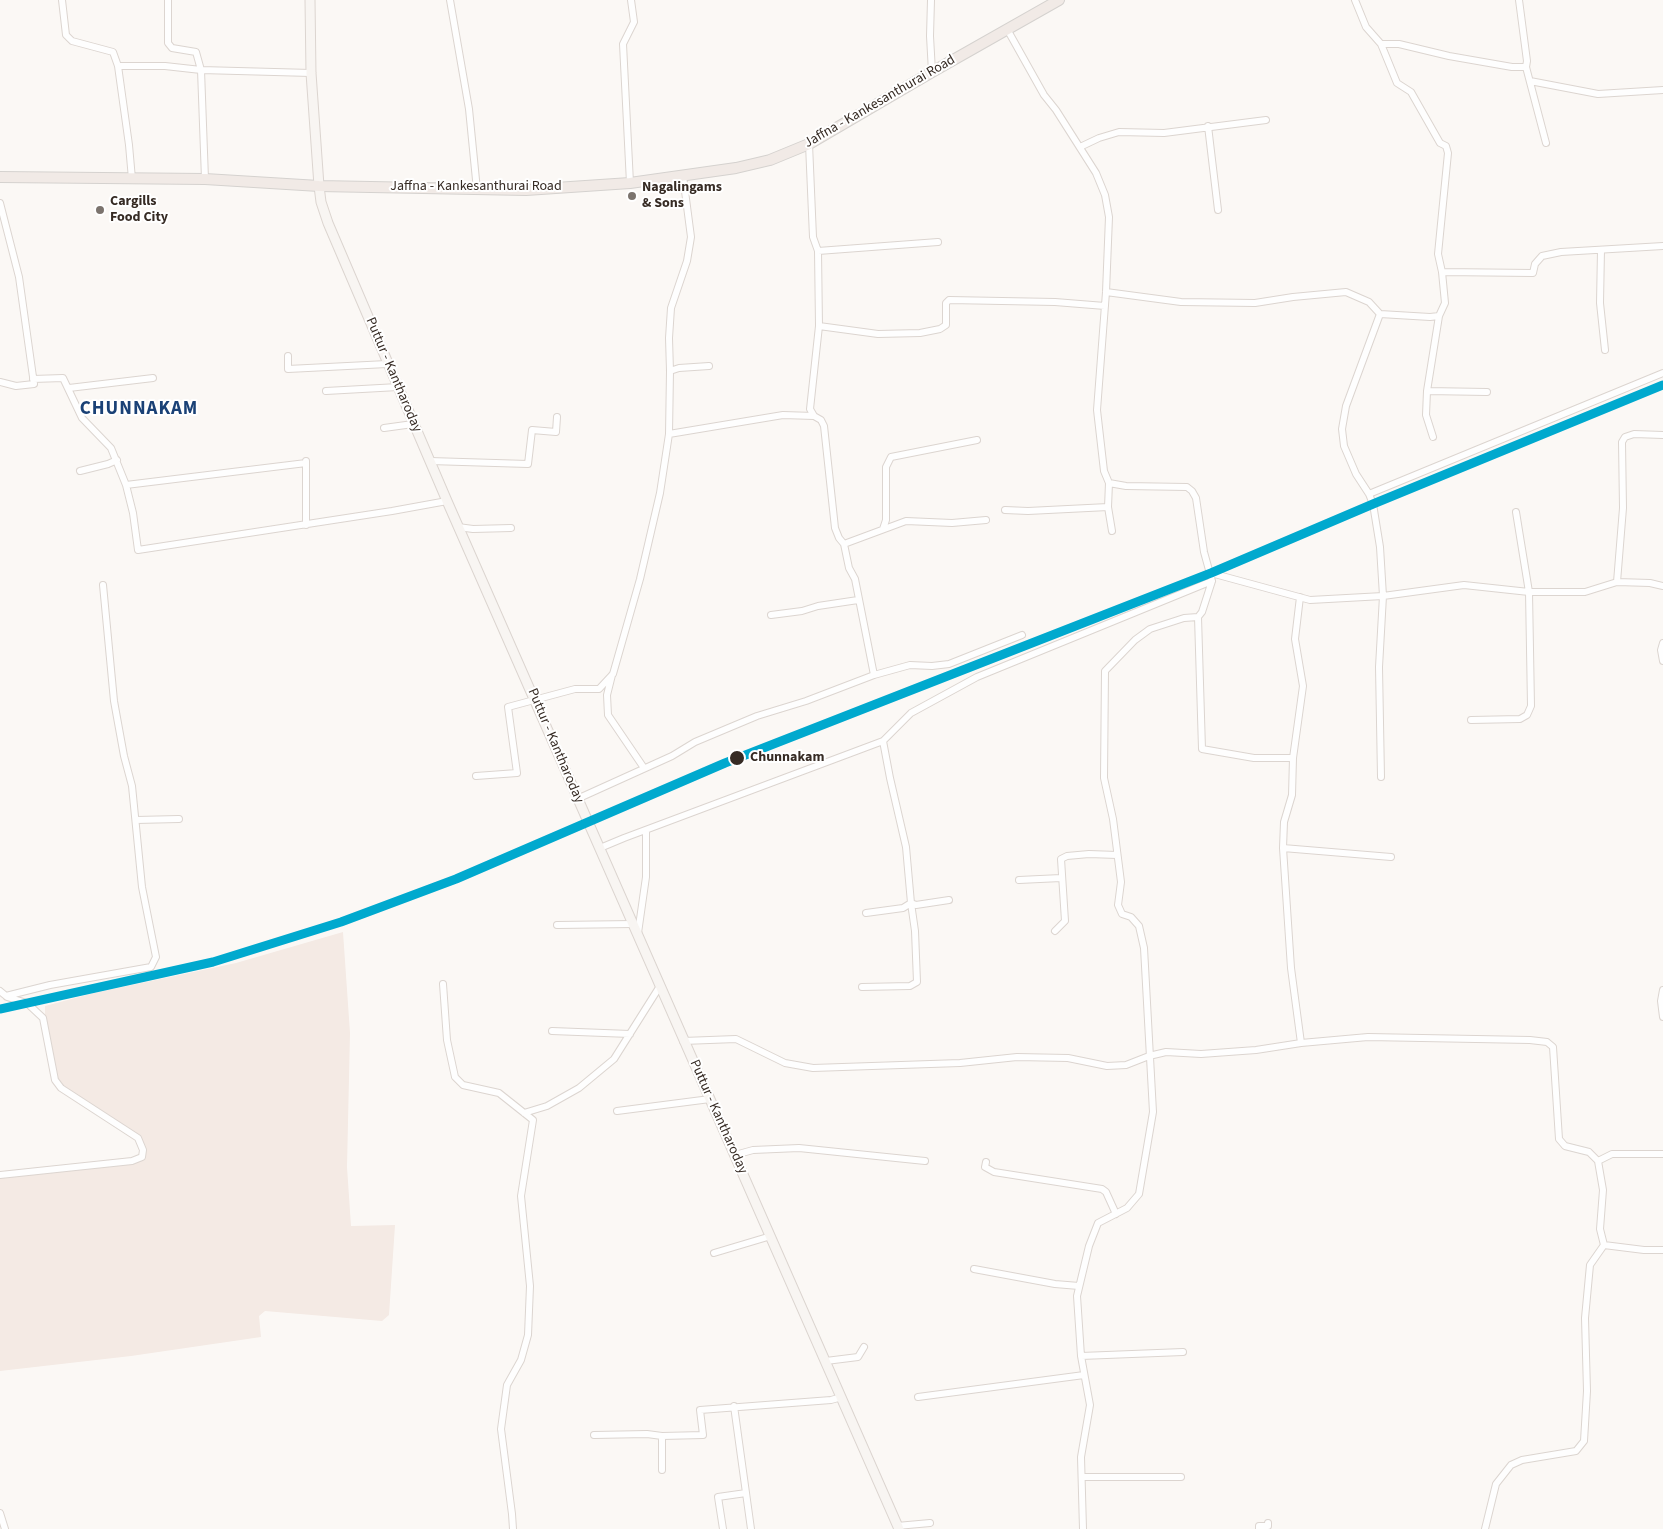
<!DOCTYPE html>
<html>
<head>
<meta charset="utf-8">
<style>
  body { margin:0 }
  canvas { display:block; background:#fbf8f5 }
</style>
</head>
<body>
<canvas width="1663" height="1529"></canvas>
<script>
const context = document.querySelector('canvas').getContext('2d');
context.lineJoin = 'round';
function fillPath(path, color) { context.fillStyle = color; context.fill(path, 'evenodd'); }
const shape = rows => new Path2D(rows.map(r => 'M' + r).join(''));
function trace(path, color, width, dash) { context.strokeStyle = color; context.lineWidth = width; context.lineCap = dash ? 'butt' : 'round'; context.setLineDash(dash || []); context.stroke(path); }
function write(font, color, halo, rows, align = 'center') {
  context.font = font + ' "Source Sans 3",sans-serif'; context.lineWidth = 4; context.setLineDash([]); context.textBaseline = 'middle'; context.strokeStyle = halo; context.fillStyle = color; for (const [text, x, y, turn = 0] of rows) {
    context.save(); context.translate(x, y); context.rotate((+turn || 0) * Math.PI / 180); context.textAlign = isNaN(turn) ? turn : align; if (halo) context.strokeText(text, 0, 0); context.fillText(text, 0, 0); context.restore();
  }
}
const built = shape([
  [343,932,350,1033,347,1167,351,1226,395,1225,389,1315,382,1321,265,1311,259,1316,261,1337,131,1356,0,1371,0,1176,143,1157,140,1137,62,1087,56,1079,45,1017,45,1006,94,993,236,963]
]);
const minor = shape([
  [62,0,66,35,72,41,113,52,118,66],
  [168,0,168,43,172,48,196,52,201,70,205,179],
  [450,0,469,109,477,190],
  [931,0,930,36,932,72],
  [1007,29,1044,95,1056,110,1096,173,1105,195,1109,217,1106,292,1097,410,1104,471,1109,483,1126,486,1187,487,1192,491,1196,498,1204,552,1212,581,1202,612,1198,617,1202,749,1254,758,1293,758],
  [1381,44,1399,44,1449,56,1512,67,1526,67,1527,61,1519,0],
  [1526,67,1546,143],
  [1530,81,1598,94,1663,90],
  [1208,126,1218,210],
  [809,144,813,237,818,251,819,326,810,409,814,416,821,420,824,426,835,528,839,538,844,544,849,568,855,579,874,675],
  [1080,147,1099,138,1119,132,1164,133,1266,120],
  [132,179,129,145,118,66,165,66,201,70,311,73],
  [630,183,623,44,634,22,631,0],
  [0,203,19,277,34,384,16,386,0,382],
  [1601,250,1600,303,1605,350],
  [818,251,938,242],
  [1442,272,1533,273,1535,264,1542,256,1561,252,1663,246],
  [1106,292,1181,302,1255,303,1293,297,1346,292,1369,302,1380,314,1430,317,1439,316,1445,303,1442,272,1438,254,1448,153,1446,146,1440,143,1411,92,1397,83,1381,44,1366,27,1355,0],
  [1380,314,1346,406,1342,429,1344,446,1356,474,1369,494,1373,504,1380,547,1383,596,1379,667,1381,777],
  [819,326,878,334,920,333,940,329,946,325,946,303,949,300,1055,302,1105,306],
  [288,356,288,369,387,364],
  [670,371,679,368,709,366],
  [33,379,63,378,82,418,111,448,126,485,133,513,138,550,392,511,447,501],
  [69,388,153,378],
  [326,391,398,387],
  [1427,391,1487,392],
  [384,428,413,424],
  [669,434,783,415,814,416],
  [1433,437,1426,415,1427,391,1439,316],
  [306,461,306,525],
  [430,461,528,464,532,430,556,432,557,417],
  [80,471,108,464,117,460],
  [1109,483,1108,507,1112,531],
  [126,485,306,463],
  [1369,494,1663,373],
  [1005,510,1028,511,1108,507],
  [458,527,473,529,511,528],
  [883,529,886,520,886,467,891,457,977,440],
  [844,544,906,521,952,523,986,520],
  [1211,573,1310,600,1383,596,1464,585,1529,592,1585,592,1617,582,1650,583,1663,586],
  [1617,582,1623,508,1622,442,1625,437,1634,434,1663,435],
  [1300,597,1295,639,1303,686,1293,758,1292,795,1284,822,1283,848,1291,968,1301,1043],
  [771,615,802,611,818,606,858,600],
  [1663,643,1661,650,1663,661],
  [612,675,607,695,608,715,644,768],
  [1471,720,1520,719,1527,715,1531,706,1529,592,1516,512],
  [476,776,517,773,508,707,575,689,599,689,613,674,640,579,660,493,669,434,670,371,669,338,671,308,687,261,691,237,683,176],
  [577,799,672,756,695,742,757,716,806,701,874,675,910,665,932,666,949,664,1022,635],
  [136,820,179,819],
  [600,848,624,838,883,741,911,713,977,677,1212,581],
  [1283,848,1391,857],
  [1019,880,1061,878],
  [866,913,903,908,911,903,906,847,890,778,883,741],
  [557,925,633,924],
  [1055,931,1065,921,1061,859,1067,856,1089,854,1117,855],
  [638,933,646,877,646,830],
  [443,984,447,1040,455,1077,463,1085,499,1093,533,1120,521,1196,530,1286,528,1335,521,1360,507,1385,501,1429,512,1514,513,1529],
  [862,987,910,986,917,982,915,931,911,903,916,905,949,900],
  [1663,990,1661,1001,1663,1017],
  [0,991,6,996,50,985,151,967,156,957,142,887,132,786,124,756,114,701,103,585],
  [552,1031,630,1034],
  [683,1041,736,1039,785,1063,813,1068,960,1063,1017,1057,1068,1058,1107,1066,1126,1065,1149,1056,1166,1052,1201,1054,1256,1050,1301,1043,1368,1037,1530,1040,1547,1042,1553,1047,1559,1139,1565,1146,1589,1152,1598,1161,1603,1190,1600,1229,1604,1245,1644,1250,1663,1250],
  [617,1111,710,1099],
  [524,1113,547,1106,579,1088,614,1059,660,986],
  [735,1155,753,1150,799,1148,925,1161],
  [1598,1161,1612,1154,1663,1154],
  [986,1162,985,1167,994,1172,1102,1189,1106,1192,1116,1214],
  [0,1175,132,1161,142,1157,143,1150,138,1138,61,1088,55,1080,43,1018,27,1003,7,997],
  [714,1253,771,1236],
  [974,1269,1055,1284,1079,1286],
  [1081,1356,1183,1352],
  [826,1361,858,1357,864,1347],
  [918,1397,1084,1375],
  [734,1406,751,1529],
  [594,1435,647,1434,662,1436,703,1435,700,1410,831,1400,842,1397],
  [662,1436,662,1470],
  [1082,1477,1181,1477],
  [0,1513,5,1529],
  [897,1526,930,1523],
  [723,1529,718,1497,746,1493],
  [1083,1529,1081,1457,1090,1405,1081,1356,1077,1296,1089,1246,1098,1223,1127,1208,1139,1194,1153,1112,1144,948,1139,926,1131,917,1122,914,1118,905,1121,882,1113,819,1104,778,1105,671,1135,640,1150,629,1184,618,1198,617],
  [1259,1529,1259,1526,1268,1526,1268,1523],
  [1485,1529,1496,1484,1511,1465,1522,1460,1576,1451,1584,1441,1587,1391,1585,1318,1590,1265,1604,1245]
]);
const secondary = shape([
  [310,0,311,73,319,186,321,202,328,223,447,501,899,1529]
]);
const primary = shape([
  [0,177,205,179,319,186,526,190,630,183,736,168,770,160,809,144,932,72,1059,0]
]);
const rail1 = shape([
  [0,1009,213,962,341,922,456,879,725,763,1211,573,1373,504,1663,385]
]);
const markers = [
  [632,196,5,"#7b736d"],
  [100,210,5,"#7b736d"],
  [737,758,8,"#362b24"]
];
const streetNames = [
  ["Jaffna - Kankesanthurai Road",880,102,-30],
  ["Jaffna - Kankesanthurai Road",476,187],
  ["Puttur - Kantharoday",393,375,67],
  ["Puttur - Kantharoday",555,746,67],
  ["Puttur - Kantharoday",718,1117,66]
];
const poiNames = [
  ["Nagalingams",642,188],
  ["& Sons",642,204],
  ["Cargills",110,202],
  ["Food City",110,218]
];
const stopNames = [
  ["Chunnakam",750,758]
];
const districtNames = [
  ["CHUNNAKAM",139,410]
];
fillPath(built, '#f4eae4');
trace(minor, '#dcd5d0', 8);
trace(secondary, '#dcd5d0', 11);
trace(primary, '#d5d2cf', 12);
trace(minor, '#fefefe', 6);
trace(secondary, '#f8f5f2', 9);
trace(primary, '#f1eae6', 10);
trace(rail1, '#00a9ce', 9);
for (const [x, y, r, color] of markers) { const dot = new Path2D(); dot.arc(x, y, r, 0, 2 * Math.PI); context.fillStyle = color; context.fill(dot); trace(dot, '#fff', 2); }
write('14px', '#362b24', '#fff', streetNames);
write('bold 14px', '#362b24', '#fff', poiNames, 'left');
write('bold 14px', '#362b24', '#fff', stopNames, 'left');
context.letterSpacing = '1px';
write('bold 19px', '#1a4176', '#fff', districtNames);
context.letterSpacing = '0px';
</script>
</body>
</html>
